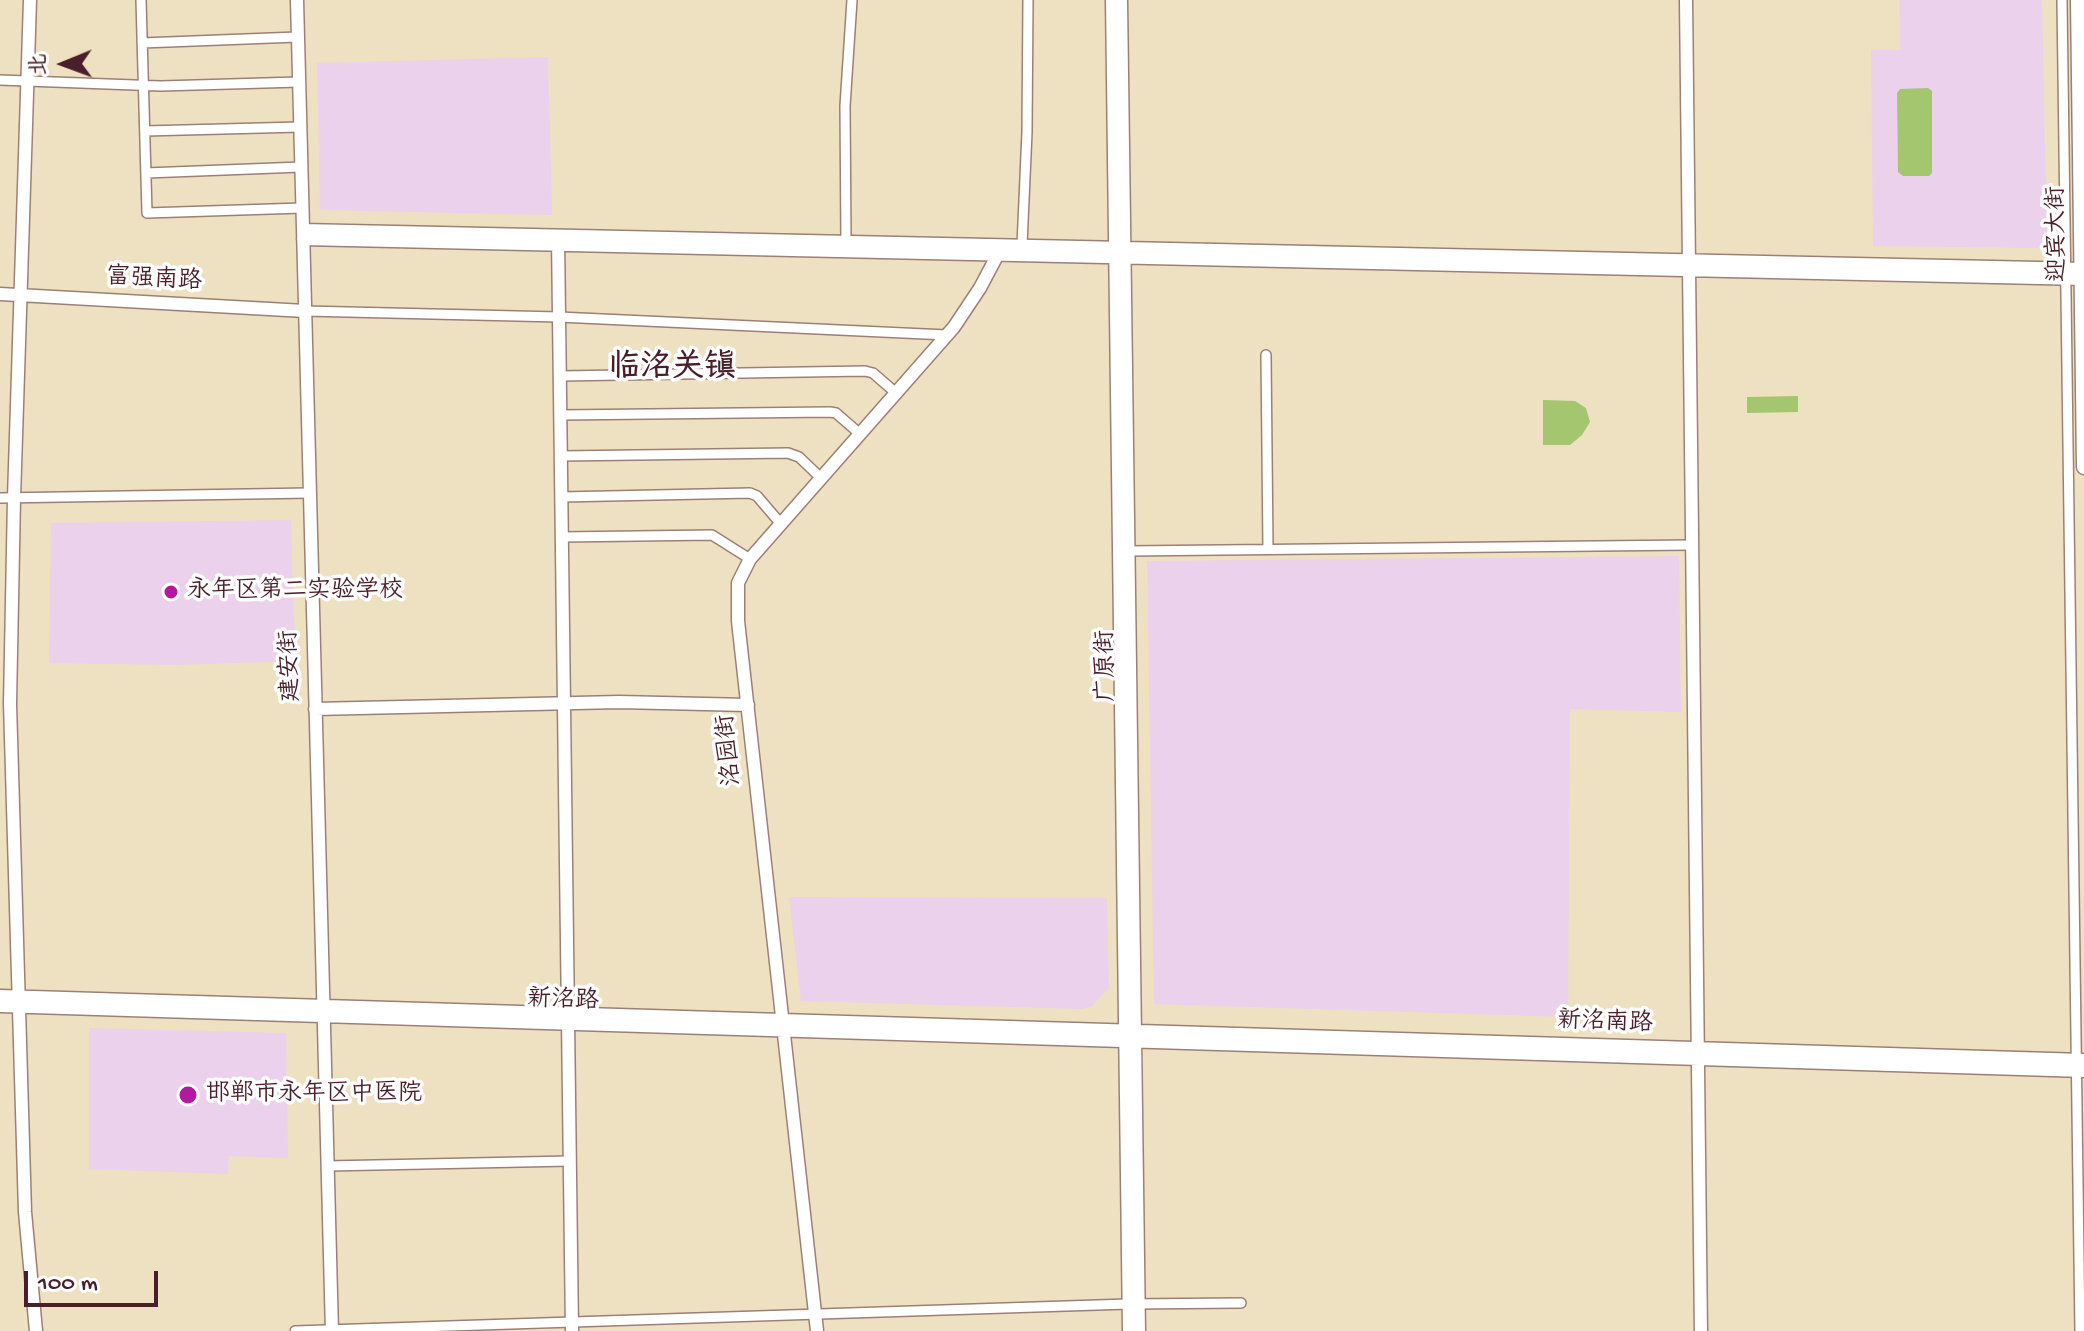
<!DOCTYPE html>
<html>
<head>
<meta charset="utf-8">
<style>
  body { margin:0 }
  #map { position:relative; width:2084px; height:1331px; overflow:hidden; background:#ede1c1; font-family:"Gochi Hand","LXGW WenKai TC",sans-serif }
  canvas { display:block }
  .north { position:absolute; left:24px; top:24px; width:80px; height:80px; -webkit-text-stroke:6px #fff; paint-order:stroke; rotate:269deg; font-size:22px; font-weight:700; line-height:32px; text-align:center; color:#4a1f2b }
  .north::after { content:''; display:block; margin:auto; width:28px; height:36px; background:#4a1f2b; clip-path:polygon(50% 0,100% 100%,50% 72%,0 100%) }
  .scale { position:absolute; left:24px; top:1271px; width:134px; height:36px; box-sizing:border-box; border:4px solid #4a1f2b; border-top:0; padding-left:10px; font-size:24px; line-height:28px; white-space:nowrap; color:#4a1f2b; -webkit-text-stroke:6px #fff; paint-order:stroke }
</style>
</head>
<body>
<div id="map">
<canvas width="2084" height="1331"></canvas>
<div class="north">北</div>
<div class="scale">100 m</div>
</div>
<script>
const context = document.querySelector('canvas').getContext('2d');
context.lineJoin = 'round';
function fillPath(path, color) { context.fillStyle = color; context.fill(path, 'evenodd'); }
const shape = rows => new Path2D(rows.map(r => 'M' + r).join(''));
function trace(path, color, width, dash) { context.strokeStyle = color; context.lineWidth = width; context.lineCap = dash ? 'butt' : 'round'; context.setLineDash(dash || []); context.stroke(path); }
function write(font, color, halo, rows, align = 'center') {
  context.font = font + ' "Gochi Hand","LXGW WenKai TC",sans-serif'; context.lineWidth = 7; context.setLineDash([]); context.textBaseline = 'middle'; context.strokeStyle = halo; context.fillStyle = color; for (const [text, x, y, turn = 0] of rows) {
    context.save(); context.translate(x, y); context.rotate((+turn || 0) * Math.PI / 180); context.textAlign = isNaN(turn) ? turn : align; if (halo) context.strokeText(text, 0, 0); context.fillText(text, 0, 0); context.restore();
  }
}
const built = shape([
  [1899,0,2042,0,2047,248,1873,246,1871,50,1900,50],
  [548,57,552,215,320,210,317,63],
  [291,520,295,661,175,665,49,663,51,523],
  [1679,556,1681,712,1570,709,1568,1017,1154,1004,1147,561],
  [789,897,1107,898,1109,988,1092,1006,1083,1009,801,1001],
  [89,1028,286,1033,288,1158,229,1156,228,1174,89,1169]
]);
const green = shape([
  [1928,88,1932,91,1932,173,1929,176,1903,176,1898,172,1897,93,1900,89],
  [1798,396,1798,412,1747,413,1747,397],
  [1543,400,1575,401,1586,408,1590,422,1582,435,1570,445,1543,445]
]);
const street = shape([
  [141,0,147,213,302,208],
  [2062,0,2080,1331],
  [142,43,297,37],
  [0,80,161,86,299,82],
  [145,131,300,127],
  [146,173,301,167],
  [846,241,845,106,852,0],
  [1022,245,1027,132,1028,0],
  [305,311,559,317,947,335],
  [1266,355,1268,549],
  [560,376,865,371,873,373,896,393],
  [560,415,830,412,836,413,860,434],
  [561,456,788,453,799,457,821,478],
  [561,497,750,493,757,496,781,524],
  [0,498,310,493],
  [562,537,712,535,750,559],
  [1128,551,1691,545],
  [327,1166,570,1161],
  [295,1331,1128,1304,1241,1303]
]);
const secondary = shape([
  [30,0,14,498,10,704,25,1212,36,1331],
  [297,0,332,1331],
  [1112,0,1129,1331],
  [1121,0,1139,1331],
  [1686,0,1701,1331],
  [303,230,2084,269],
  [558,238,572,1331],
  [303,239,2084,279],
  [0,294,305,311],
  [315,709,619,702,748,705],
  [0,996,2084,1060],
  [0,1006,2084,1071],
  [817,1331,738,621,738,583,750,559,954,327,980,288,998,254]
]);
const primary = shape([
  [2078,0,2084,467]
]);
const markers = [
  [171,592,8,"#b5179e"],
  [188,1095,10,"#b5179e"]
];
const streetNames = [
  ["迎宾大街",2059,234,-91],
  ["富强南路",154,281,3],
  ["建安街",292,666,-92],
  ["广原街",1108,666,-91],
  ["洺园街",731,750,-96],
  ["新洺路",563,1002,2],
  ["新洺南路",1605,1024,2]
];
const poiNames = [
  ["永年区第二实验学校",187,592],
  ["邯郸市永年区中医院",206,1095]
];
const districtNames = [
  ["临洺关镇",672,370]
];
fillPath(built, '#ebd1eb');
fillPath(green, '#a3c66f');
trace(street, '#9c8076', 12);
trace(secondary, '#9c8076', 15);
trace(primary, '#9c8076', 17);
trace(street, '#fff', 9);
trace(secondary, '#fff', 12);
trace(primary, '#fff', 14);
for (const [x, y, r, color] of markers) { const dot = new Path2D(); dot.arc(x, y, r, 0, 2 * Math.PI); context.fillStyle = color; context.fill(dot); trace(dot, '#fff', 3); }
write('24px', '#4a1f2b', '#fff', streetNames);
write('24px', '#4a1f2b', '#fff', poiNames, 'left');
write('bold 32px', '#4a1f2b', '#fff', districtNames);
</script>
</body>
</html>
